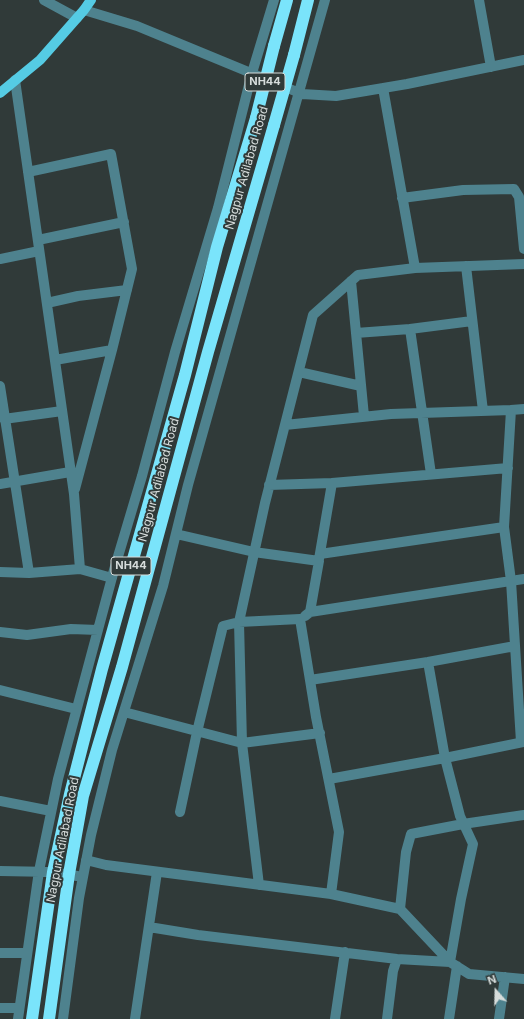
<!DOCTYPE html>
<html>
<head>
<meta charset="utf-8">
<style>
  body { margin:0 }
  #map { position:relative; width:524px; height:1019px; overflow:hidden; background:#303a39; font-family:Inter,sans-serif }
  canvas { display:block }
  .north { position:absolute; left:476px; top:971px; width:40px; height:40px; -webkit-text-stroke:3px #303a39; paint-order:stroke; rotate:340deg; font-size:11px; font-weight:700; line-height:16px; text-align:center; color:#d6dcdb }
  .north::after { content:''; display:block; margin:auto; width:14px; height:18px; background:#d6dcdb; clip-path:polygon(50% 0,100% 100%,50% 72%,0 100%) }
</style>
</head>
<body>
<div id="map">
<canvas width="524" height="1019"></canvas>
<div class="north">N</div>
</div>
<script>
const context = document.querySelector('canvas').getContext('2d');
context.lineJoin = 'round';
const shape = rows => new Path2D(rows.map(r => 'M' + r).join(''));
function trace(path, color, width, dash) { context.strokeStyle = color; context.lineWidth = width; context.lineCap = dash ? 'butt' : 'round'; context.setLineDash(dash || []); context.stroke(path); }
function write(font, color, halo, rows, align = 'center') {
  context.font = font + ' Inter,sans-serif'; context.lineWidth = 4; context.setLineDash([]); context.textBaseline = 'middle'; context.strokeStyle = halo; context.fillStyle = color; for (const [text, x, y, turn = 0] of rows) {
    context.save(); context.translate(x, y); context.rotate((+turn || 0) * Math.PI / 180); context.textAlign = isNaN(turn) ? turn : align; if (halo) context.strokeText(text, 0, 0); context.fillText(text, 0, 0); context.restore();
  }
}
const minor = shape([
  [44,0,77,18],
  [479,0,491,67],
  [84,10,137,26,302,94,336,96,407,84,524,60],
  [15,80,74,494,80,569,112,578],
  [28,172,111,154,132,269,112,350,55,360],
  [402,198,463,190,514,189,519,197,524,249],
  [38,240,124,222],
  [0,259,39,251],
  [466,266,483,411],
  [415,268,524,264],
  [351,281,364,416],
  [47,303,78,296,127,290],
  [410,329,431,474],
  [356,333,410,329,472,321],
  [299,372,361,386],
  [0,386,29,573],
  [4,419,62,411],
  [285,425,391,414,511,410],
  [332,483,508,468],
  [0,484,70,472],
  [269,485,332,483,319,559],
  [75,489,112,350],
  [504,527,511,410,524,409],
  [176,534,254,552,319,561,310,612,305,616],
  [320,554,504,527,511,581,521,742],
  [0,572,29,573,80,569],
  [310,612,524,579],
  [0,632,27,635,71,629,98,630],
  [428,662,445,758,524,742],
  [310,680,428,662,515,646],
  [0,690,76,709],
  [124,712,242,743,320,733],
  [0,801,51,811],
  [180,812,197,732,223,626,239,622,242,743,259,885],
  [86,860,106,865,331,894,400,909,450,962,469,974,524,979],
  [0,871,53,872,83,877],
  [331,894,339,832,316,717,300,619,239,622,265,503,313,315,358,275,415,268,383,88],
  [400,909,406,852,411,834,463,824,524,815],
  [149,927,198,935,397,959,450,962,461,899,473,844,460,816,445,758,329,779],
  [0,953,27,953],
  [0,1008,19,1008],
  [18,1019,39,871,58,779,114,570,142,476,175,352,218,208,252,73,274,0],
  [63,1019,79,898,91,835,112,750,163,586,188,485,325,0],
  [135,1019,157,872],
  [335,1019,345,952],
  [387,1019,393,971,397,959],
  [449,1019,457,966],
  [499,1019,505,977]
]);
const major = shape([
  [0,93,40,60,84,10,91,0]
]);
const highway = shape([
  [274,46,287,0],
  [294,55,308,0],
  [32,1019,53,872,70,794,102,669,185,375,217,247,256,118],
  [49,1019,69,874,83,796,122,667,208,352,274,125]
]);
const highwayBridge = shape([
  [256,118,274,46],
  [274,125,294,55]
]);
const shields = [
  [265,82,40],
  [131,566,40]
];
const shieldNames = [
  ["NH44",265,82],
  ["NH44",131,566]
];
const streetNames = [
  ["Nagpur Adilabad Road",247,168,-74],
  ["Nagpur Adilabad Road",159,480,-75],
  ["Nagpur Adilabad Road",63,840,-79]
];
trace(minor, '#4e828e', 10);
trace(major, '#55cbe4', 10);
trace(highway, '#7ae4fb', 12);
trace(highwayBridge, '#7ae4fb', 12);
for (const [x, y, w] of shields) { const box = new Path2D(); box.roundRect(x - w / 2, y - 9, w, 18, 3); context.fillStyle = '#303a39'; context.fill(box); trace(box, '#d6dcdb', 1); }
write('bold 11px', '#d6dcdb', null, shieldNames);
write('12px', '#d6dcdb', '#303a39', streetNames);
</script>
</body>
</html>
